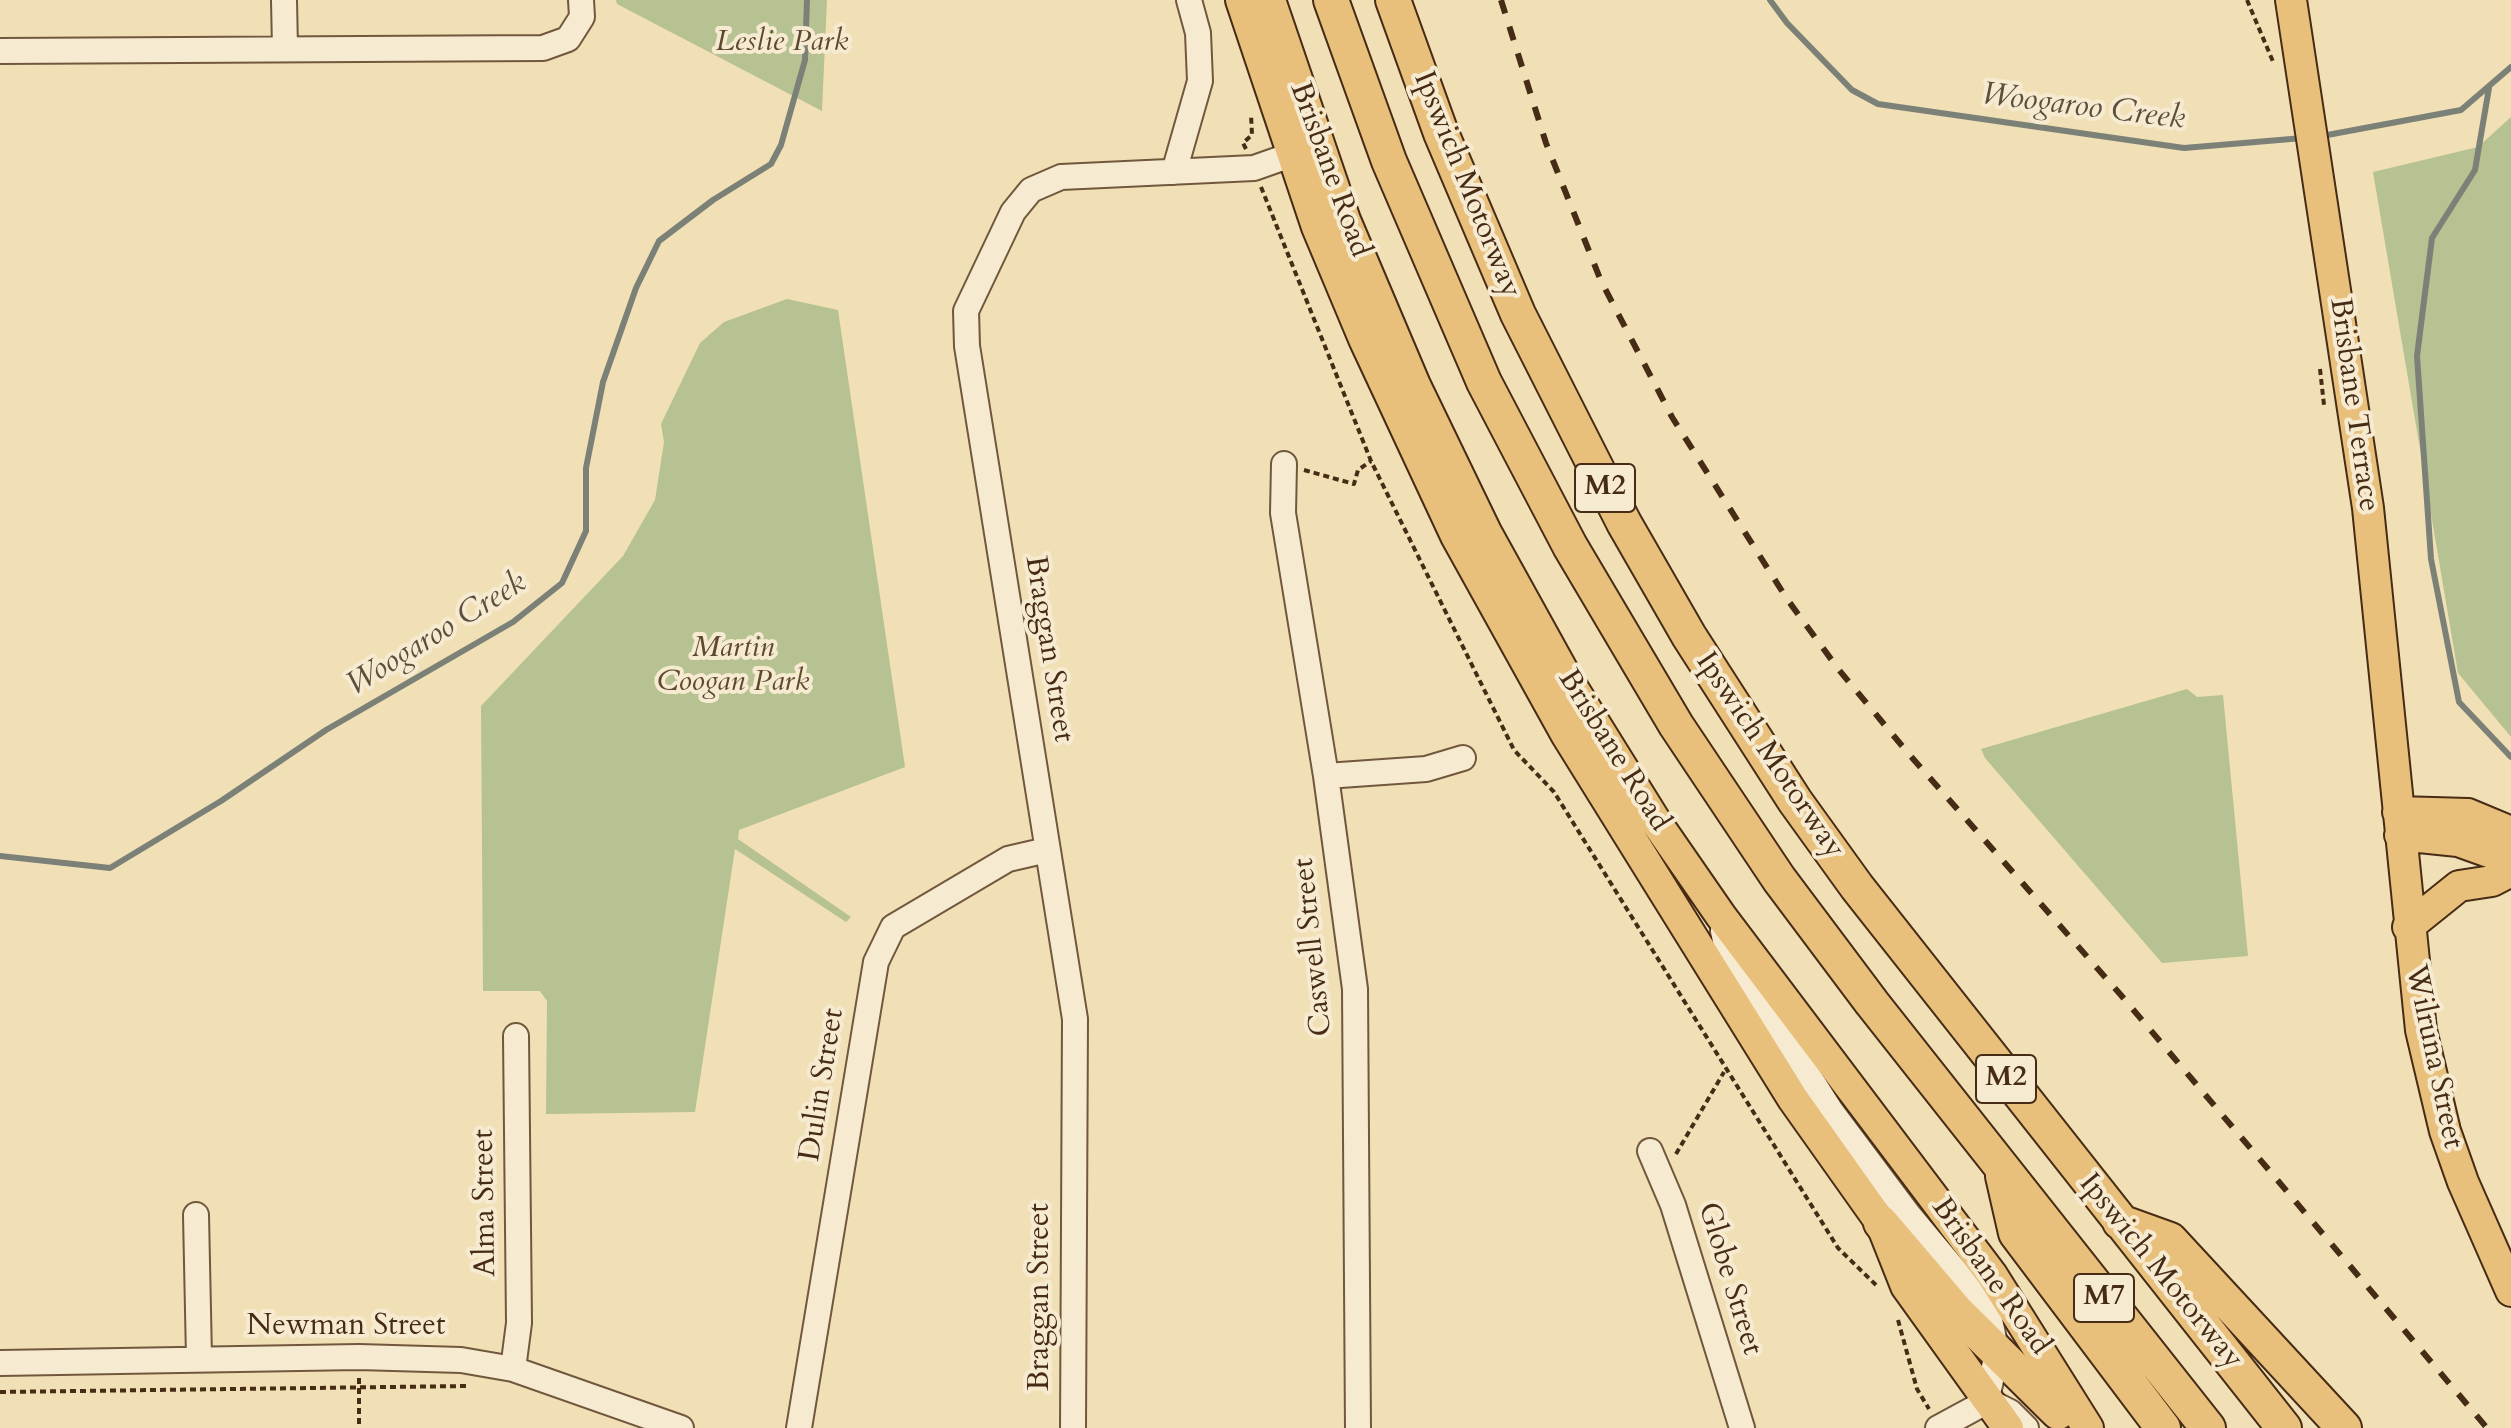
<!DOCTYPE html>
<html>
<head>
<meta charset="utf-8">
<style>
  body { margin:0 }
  canvas { display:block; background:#f1dfb6 }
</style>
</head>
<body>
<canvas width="2511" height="1428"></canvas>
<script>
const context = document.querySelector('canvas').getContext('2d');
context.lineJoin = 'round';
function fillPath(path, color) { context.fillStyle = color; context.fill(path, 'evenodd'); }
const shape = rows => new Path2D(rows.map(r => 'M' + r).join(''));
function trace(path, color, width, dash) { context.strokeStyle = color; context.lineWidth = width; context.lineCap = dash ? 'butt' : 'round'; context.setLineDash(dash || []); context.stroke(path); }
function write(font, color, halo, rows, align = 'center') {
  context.font = font + ' Cardo,serif'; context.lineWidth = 8; context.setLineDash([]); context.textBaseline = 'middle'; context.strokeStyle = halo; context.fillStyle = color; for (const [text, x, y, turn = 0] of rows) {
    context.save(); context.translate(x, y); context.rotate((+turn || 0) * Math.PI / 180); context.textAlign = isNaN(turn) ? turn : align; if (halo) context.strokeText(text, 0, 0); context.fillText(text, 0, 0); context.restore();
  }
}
const green = shape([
  [616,0,827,0,822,111,617,4],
  [2511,117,2511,737,2458,673,2373,172,2478,147],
  [787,299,838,310,905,767,739,830,738,839,851,917,846,922,735,849,695,1112,546,1114,547,1001,540,991,483,991,481,706,623,556,655,500,664,442,661,424,700,343,724,322],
  [2187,689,2197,697,2223,695,2248,956,2162,963,1985,758,1981,749]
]);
const stream = shape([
  [1770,0,1787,23,1852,90,1878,104,2184,148,2303,138],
  [2489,88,2475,170,2432,238,2417,356,2431,559,2459,702,2511,757],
  [2322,136,2461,110,2511,67],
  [0,856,110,868,221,801,326,730,513,622,562,583,586,531,586,468,603,382,636,288,659,241,713,200,771,164,781,145,805,60,807,0]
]);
const path = shape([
  [2247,0,2274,64],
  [1246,149,1243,143,1252,135,1251,114],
  [1261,187,1371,461,1514,750,1554,792,1838,1248,1877,1286],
  [2320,369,2324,405],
  [1304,470,1354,484,1358,470,1371,461],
  [1676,1154,1724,1072],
  [1898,1320,1917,1389,1929,1409],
  [359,1378,359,1428],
  [0,1392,466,1386]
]);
const minor = shape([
  [284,0,285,48],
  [0,51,543,48,568,39,582,17,581,0],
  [1174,172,1200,81,1198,33,1189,0],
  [1284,464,1283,513,1326,776,1355,989,1358,1428],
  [1326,776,1426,769,1463,758],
  [1723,931,1726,945,1831,1111,1908,1214,1988,1310,1997,1354,1986,1402],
  [1650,1151,1673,1205,1742,1428],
  [196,1215,199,1358],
  [0,1363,359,1357,461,1360,513,1369,681,1428],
  [513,1369,519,1323,516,1036],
  [1996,1405,2010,1412,2026,1428],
  [799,1428,876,962,893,927,1008,859,1047,850],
  [1073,1428,1075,1019,967,346,966,311,1013,212,1031,190,1061,177,1254,168,1308,149],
  [1938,1428,1986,1402]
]);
const major = shape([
  [1241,0,1317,227,1364,339,1456,536,1566,734,1793,1099,1881,1223,1906,1286,2008,1428],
  [1270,0,1345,220,1415,385,1486,532,1569,682,1656,822,1721,916,1992,1275,2088,1428],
  [2291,0,2368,508,2421,1030,2445,1131,2463,1182,2511,1291],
  [2398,812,2468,814,2511,832],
  [2400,835,2458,841,2511,860],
  [2408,927,2459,886,2492,881,2511,871]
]);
const highway = shape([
  [1331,0,1389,161,1484,382,1570,546,1676,725,1779,879,1872,1003,2208,1428],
  [1393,0,1441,133,1518,314,1624,523,1689,636,1795,801,1857,887,2284,1428],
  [2003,1176,2016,1233,2163,1428],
  [2120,1222,2170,1240,2344,1428],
  [1881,1223,1956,1311,2058,1412]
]);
const rail = shape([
  [1501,0,1546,143,1601,281,1672,417,1787,599,1839,670,1908,753,2120,994,2487,1428]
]);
const shields = [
  [1605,488,60],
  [2006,1079,60],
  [2104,1298,60]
];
const shieldNames = [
  ["M2",1605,488],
  ["M2",2006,1079],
  ["M7",2104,1298]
];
const parkNames = [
  ["Leslie Park",782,43],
  ["Martin",733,649],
  ["Coogan Park",733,683]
];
const streetNames = [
  ["Brisbane Road",1329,170,70],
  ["Ipswich Motorway",1466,185,68],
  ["Brisbane Terrace",2353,405,82],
  ["Braggan Street",1048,649,81],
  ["Brisbane Road",1613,751,58],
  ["Ipswich Motorway",1769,756,56],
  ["Caswell Street",1314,947,-96],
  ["Wilruna Street",2433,1057,78],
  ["Dulin Street",823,1085,-81],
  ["Alma Street",486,1203,-91],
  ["Ipswich Motorway",2160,1272,51],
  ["Brisbane Road",1990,1277,55],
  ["Globe Street",1729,1279,73],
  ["Braggan Street",1041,1297,-90],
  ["Newman Street",346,1327]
];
const waterNames = [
  ["Woogaroo Creek",2083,108,7],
  ["Woogaroo Creek",437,635,-32]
];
fillPath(green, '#b6c291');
trace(stream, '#7c8177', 6);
trace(minor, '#71583d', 28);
trace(major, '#462b15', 34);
trace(highway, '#462b15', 38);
trace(path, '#462b15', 4, [6, 4]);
trace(minor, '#f6ead0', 24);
trace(major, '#e8c07b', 30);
trace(highway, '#e8c07b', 34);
trace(rail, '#462b15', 6, [14, 14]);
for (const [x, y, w] of shields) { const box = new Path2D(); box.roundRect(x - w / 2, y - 24, w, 48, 6); context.fillStyle = '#f6ead0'; context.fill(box); trace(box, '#462b15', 2); }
write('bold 28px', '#462b15', null, shieldNames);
write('italic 30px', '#5c492e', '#f6ead0', parkNames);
write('30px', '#462b15', '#f6ead0', streetNames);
write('italic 32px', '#5c4f3e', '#f6ead0', waterNames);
</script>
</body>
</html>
